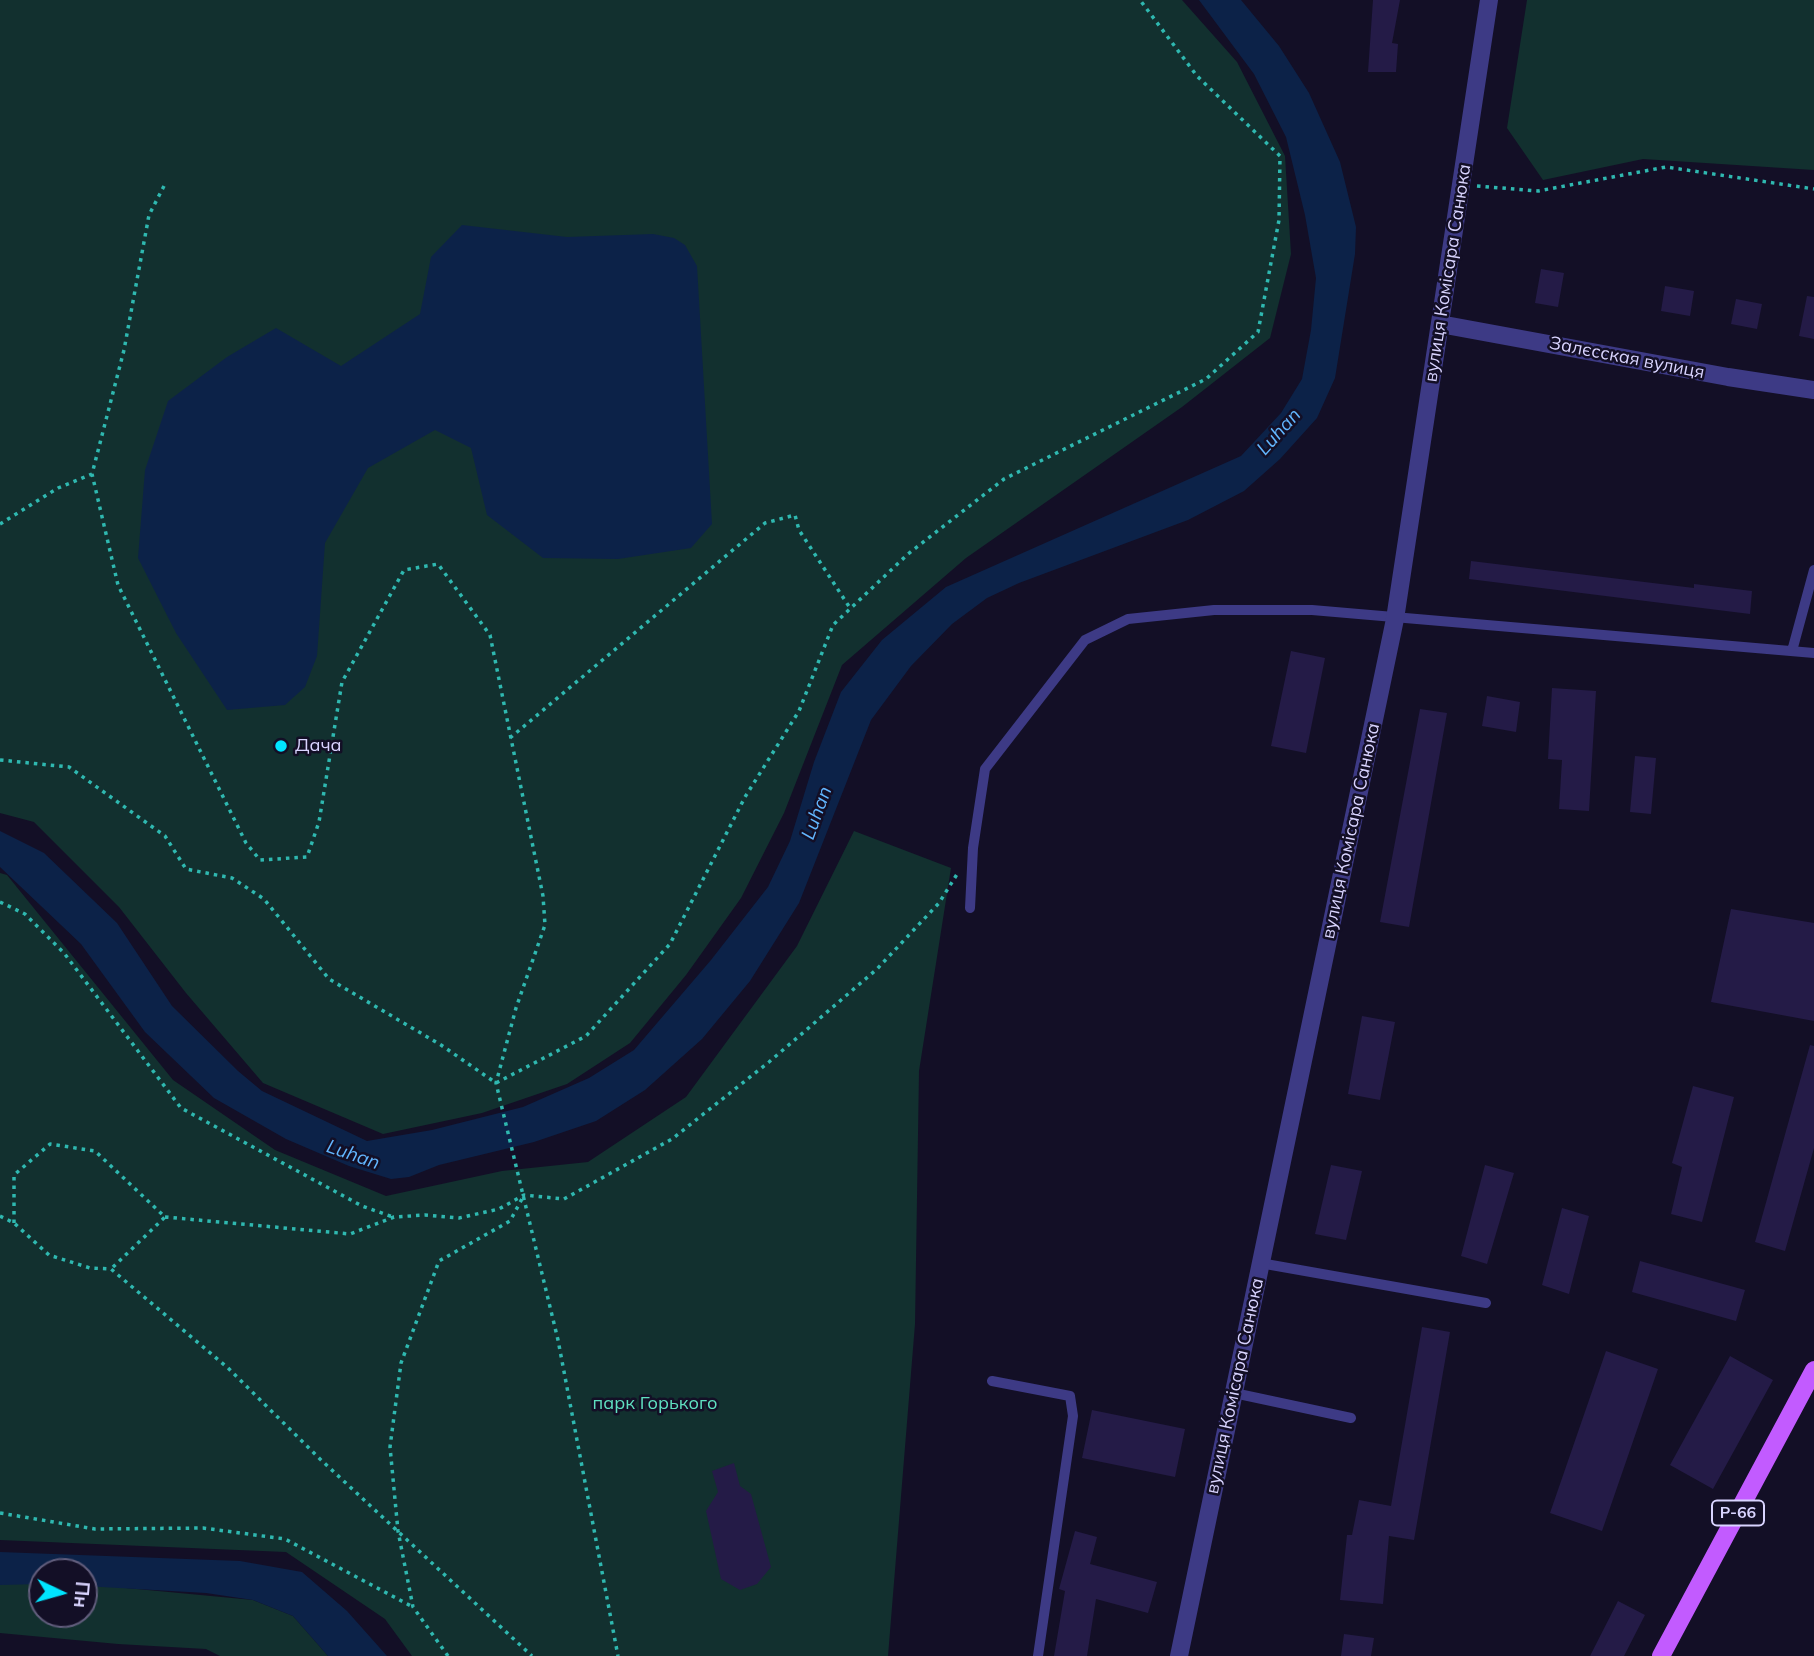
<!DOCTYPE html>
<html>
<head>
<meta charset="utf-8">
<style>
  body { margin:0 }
  #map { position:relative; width:1814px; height:1656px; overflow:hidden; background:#130f26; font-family:Mulish,sans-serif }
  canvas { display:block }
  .north { position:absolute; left:28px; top:1558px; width:70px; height:70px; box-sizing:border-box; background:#130f26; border:2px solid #625e7d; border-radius:50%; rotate:95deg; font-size:19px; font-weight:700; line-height:28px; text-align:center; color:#d9d4ff }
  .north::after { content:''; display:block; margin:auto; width:24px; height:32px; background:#00e5ff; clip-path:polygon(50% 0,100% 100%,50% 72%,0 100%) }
</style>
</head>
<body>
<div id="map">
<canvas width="1814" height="1656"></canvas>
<div class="north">Пн</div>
</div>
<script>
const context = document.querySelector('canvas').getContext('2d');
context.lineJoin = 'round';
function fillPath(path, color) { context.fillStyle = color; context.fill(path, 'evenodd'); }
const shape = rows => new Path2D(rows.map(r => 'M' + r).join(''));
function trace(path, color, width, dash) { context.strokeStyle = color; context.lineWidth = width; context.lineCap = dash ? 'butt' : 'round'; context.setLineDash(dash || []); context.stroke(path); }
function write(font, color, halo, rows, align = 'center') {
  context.font = font + ' Mulish,sans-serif'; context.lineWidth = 5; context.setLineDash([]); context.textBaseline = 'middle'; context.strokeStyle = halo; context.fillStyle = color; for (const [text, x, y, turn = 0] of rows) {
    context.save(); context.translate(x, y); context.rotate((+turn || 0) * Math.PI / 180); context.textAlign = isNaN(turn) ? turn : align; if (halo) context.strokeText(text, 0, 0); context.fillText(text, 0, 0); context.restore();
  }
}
const green = shape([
  [0,0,1182,0,1237,62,1285,156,1291,254,1270,338,1182,407,966,558,842,665,784,813,741,898,686,975,630,1043,567,1084,482,1113,383,1134,263,1083,186,993,119,907,34,822,0,813],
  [1527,0,1814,0,1814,170,1643,159,1543,180,1507,128],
  [854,831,951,868,919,1071,915,1324,888,1656,412,1656,385,1619,286,1552,0,1540,0,873,7,875,173,1080,275,1150,386,1196,502,1171,588,1162,686,1097,797,946],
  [42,1581,42,1614,84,1614,84,1584,253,1600,293,1616,328,1656,220,1656,206,1649,118,1644,0,1633,0,1583]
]);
const water = shape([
  [1199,0,1241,0,1279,46,1309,93,1340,162,1356,227,1355,254,1335,378,1317,418,1280,459,1244,491,1188,520,1019,583,987,598,952,624,911,666,871,720,799,903,750,981,702,1039,645,1090,596,1121,534,1142,439,1165,409,1177,391,1179,349,1166,286,1139,214,1098,145,1032,81,944,0,867,0,831,44,853,117,923,172,1006,238,1071,262,1091,367,1141,432,1130,523,1107,589,1078,634,1050,711,960,768,887,790,841,814,762,841,692,882,640,946,587,1241,456,1281,413,1302,379,1311,330,1316,278,1305,215,1286,137,1254,74],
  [462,225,567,237,653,234,674,238,685,245,697,266,712,524,691,548,618,559,543,558,487,515,471,448,435,430,368,468,325,543,317,656,305,687,285,705,227,710,176,633,138,558,145,470,168,401,227,357,276,328,341,366,420,314,431,257],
  [0,1552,240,1561,302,1572,347,1611,387,1656,328,1656,293,1616,253,1600,206,1593,84,1586,84,1572,42,1572,42,1584,0,1585]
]);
const building = shape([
  [1373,0,1400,0,1392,43,1398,44,1396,72,1368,72],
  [1541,269,1564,273,1558,307,1535,303],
  [1665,286,1694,291,1690,316,1661,311],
  [1807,296,1814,297,1814,339,1799,336],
  [1736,299,1762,304,1757,329,1731,324],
  [1471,561,1694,588,1694,584,1752,591,1750,614,1469,579],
  [1291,651,1325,658,1306,753,1271,746],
  [1552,688,1596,691,1589,811,1559,809,1562,760,1548,759],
  [1487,696,1520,702,1516,732,1482,726],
  [1420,709,1447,713,1409,927,1380,922],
  [1635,756,1656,758,1651,814,1630,812],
  [1731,909,1814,923,1814,1021,1711,1002],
  [1362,1016,1395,1022,1380,1100,1348,1094],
  [1810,1045,1814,1046,1814,1148,1785,1251,1755,1242],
  [1693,1086,1734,1097,1702,1222,1671,1214,1682,1167,1672,1163],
  [1331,1165,1362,1171,1346,1240,1315,1234],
  [1485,1165,1514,1173,1487,1264,1461,1256],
  [1562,1208,1589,1216,1569,1294,1542,1285],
  [1640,1261,1745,1290,1736,1321,1632,1292],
  [1422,1327,1450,1332,1414,1540,1389,1536,1383,1604,1340,1600,1347,1535,1352,1535,1359,1500,1391,1506],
  [1606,1351,1658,1369,1602,1531,1550,1513],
  [1730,1356,1773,1380,1713,1489,1670,1465],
  [1092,1410,1185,1429,1175,1477,1082,1458],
  [734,1463,740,1486,751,1494,771,1567,757,1584,740,1590,721,1579,706,1511,718,1492,712,1471],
  [1075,1531,1097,1537,1090,1564,1157,1582,1148,1613,1096,1599,1087,1656,1054,1656,1065,1591,1059,1589],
  [1618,1601,1645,1615,1624,1656,1590,1656],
  [1344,1634,1374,1638,1371,1656,1341,1656]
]);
const path = shape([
  [164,186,149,215,124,350,92,474,118,585,246,843,260,860,307,857,319,822,342,682,404,570,438,564,490,635,543,896,545,925,516,1008,496,1083,558,1340,618,1656],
  [1477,186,1538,191,1666,167,1814,189],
  [0,524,58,488,92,474],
  [510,738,765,523,795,515,799,530,850,608],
  [0,760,69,767,165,836,186,869,232,878,264,899,329,979,441,1045,496,1083,586,1036,670,944,745,797,799,711,833,625,908,554,1004,479,1206,379,1258,332,1279,220,1280,156,1197,76,1140,0],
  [0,902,25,914,64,953,181,1108,362,1206,393,1217],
  [0,1216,14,1223,49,1255,90,1268,111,1269,228,1368,320,1459,532,1656],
  [165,1217,350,1234,394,1217,425,1215,459,1218,499,1209,524,1195,564,1199,672,1139,769,1062,877,969,939,903,959,871],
  [14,1223,14,1175,50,1144,95,1151,165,1217,111,1269],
  [0,1513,95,1529,203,1528,285,1539,413,1607],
  [448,1656,413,1607,398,1531,390,1447,401,1363,439,1261,510,1221,523,1197]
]);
const service = shape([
  [1792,651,1814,570],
  [970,908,973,848,985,769,1085,640,1128,619,1214,610,1312,610,1814,653],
  [1260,1263,1486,1303],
  [992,1381,1070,1396,1073,1416,1038,1656],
  [1234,1393,1351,1418]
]);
const minor = shape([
  [1440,324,1728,377,1814,390],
  [1179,1656,1395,619,1489,0]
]);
const primary = shape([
  [1661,1656,1814,1370]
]);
const markers = [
  [281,746,7,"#00e5ff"]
];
const shields = [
  [1738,1513,52]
];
const shieldNames = [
  ["Р-66",1738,1513]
];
const streetNames = [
  ["вулиця Комісара Санюка",1448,273,-81],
  ["Залєсская вулиця",1627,358,11],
  ["вулиця Комісара Санюка",1351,831,-78],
  ["вулиця Комісара Санюка",1235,1386,-78]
];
const poiNames = [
  ["Дача",295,746]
];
const parkNames = [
  ["парк Горького",655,1404]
];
const waterNames = [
  ["Luhan",1279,432,-48],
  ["Luhan",817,813,-70],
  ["Luhan",353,1155,19]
];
fillPath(green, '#12302f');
fillPath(water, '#0c2248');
fillPath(building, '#241b47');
trace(path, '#2fb8b0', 3.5, [3.5, 5]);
trace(service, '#3d3a85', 10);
trace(minor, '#3d3a85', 18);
trace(primary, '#c25bff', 18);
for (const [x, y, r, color] of markers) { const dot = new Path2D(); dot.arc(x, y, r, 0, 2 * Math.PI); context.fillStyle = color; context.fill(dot); trace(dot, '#130f26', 2.5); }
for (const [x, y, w] of shields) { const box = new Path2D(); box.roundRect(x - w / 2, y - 12.5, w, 25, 5); context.fillStyle = '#130f26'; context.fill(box); trace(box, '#d9d4ff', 2); }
write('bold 16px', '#d9d4ff', null, shieldNames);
write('18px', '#d9d4ff', '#130f26', streetNames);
write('18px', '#d9d4ff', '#130f26', poiNames, 'left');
write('18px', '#5fe0c0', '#130f26', parkNames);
write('italic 19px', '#62b6ff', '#130f26', waterNames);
</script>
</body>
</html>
